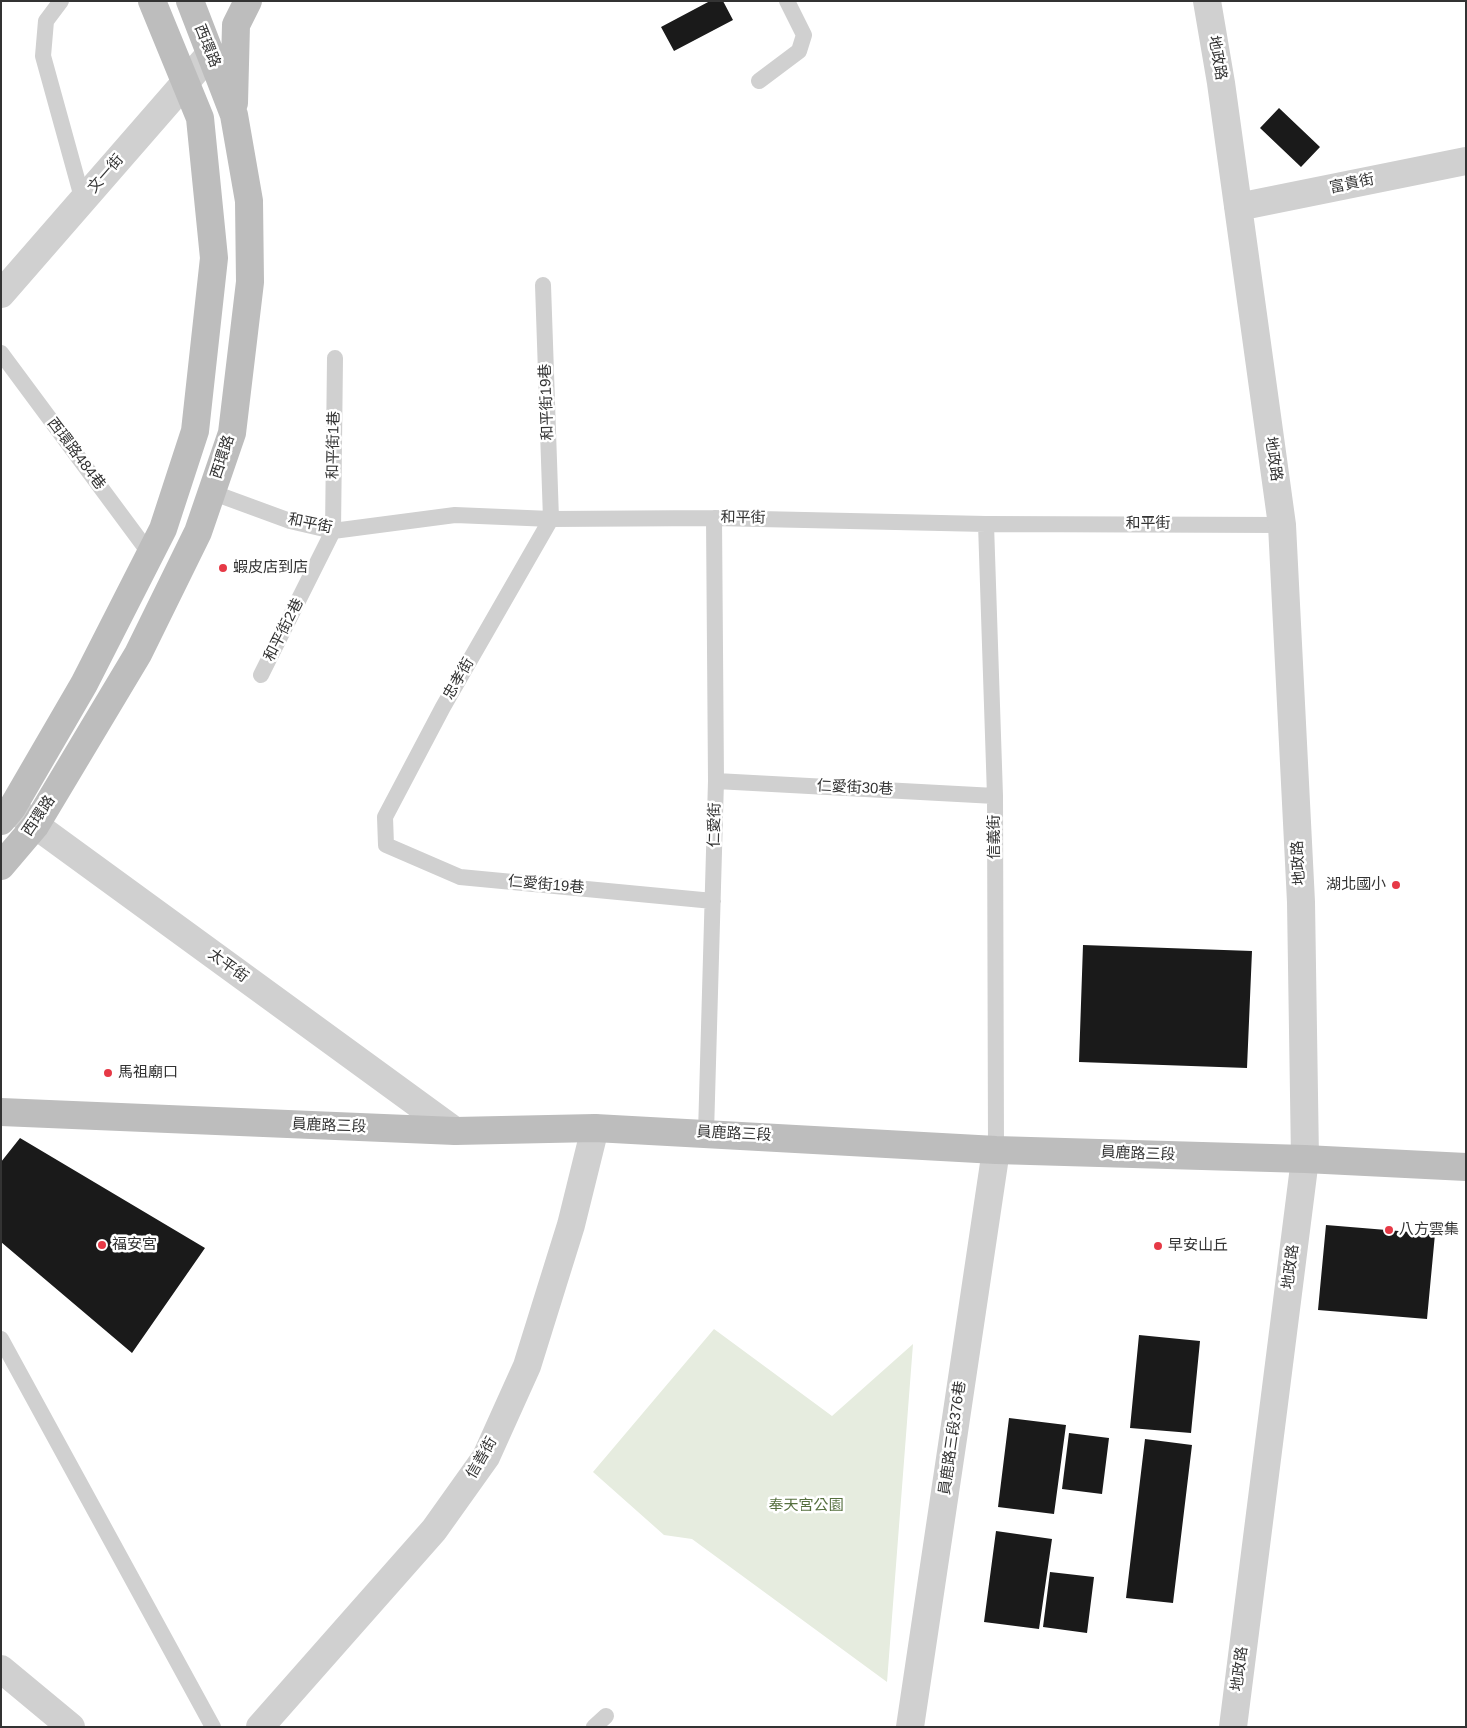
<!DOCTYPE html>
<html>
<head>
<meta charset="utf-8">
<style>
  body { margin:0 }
  #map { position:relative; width:1467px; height:1728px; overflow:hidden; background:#fff; font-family:Arial,sans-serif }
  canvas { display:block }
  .frame { position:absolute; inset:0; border:2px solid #333; pointer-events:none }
</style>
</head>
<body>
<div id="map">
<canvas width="1467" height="1728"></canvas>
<div class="frame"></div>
</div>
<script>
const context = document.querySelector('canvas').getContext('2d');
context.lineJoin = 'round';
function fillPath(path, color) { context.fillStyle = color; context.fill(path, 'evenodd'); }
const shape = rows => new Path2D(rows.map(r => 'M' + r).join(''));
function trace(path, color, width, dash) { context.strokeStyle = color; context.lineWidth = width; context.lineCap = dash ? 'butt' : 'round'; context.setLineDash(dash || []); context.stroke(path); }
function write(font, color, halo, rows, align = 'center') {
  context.font = font + ' Arial,"Noto Sans TC",sans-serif'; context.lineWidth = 5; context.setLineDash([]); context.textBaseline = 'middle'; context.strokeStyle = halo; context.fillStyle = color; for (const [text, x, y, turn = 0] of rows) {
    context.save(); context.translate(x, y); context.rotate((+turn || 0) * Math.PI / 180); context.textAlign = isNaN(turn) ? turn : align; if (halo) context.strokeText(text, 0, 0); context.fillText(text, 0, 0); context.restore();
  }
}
const green = shape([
  [714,1329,832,1416,913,1344,887,1682,692,1539,664,1535,593,1472]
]);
const building = shape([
  [710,1,723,1,733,20,674,51,661,27],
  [1279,108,1320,147,1301,167,1260,128],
  [1083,945,1252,951,1247,1068,1079,1062],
  [20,1138,205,1248,132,1353,1,1242,1,1162],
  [1326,1225,1435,1234,1427,1319,1318,1310],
  [1139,1335,1200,1341,1191,1433,1130,1428],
  [1009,1418,1066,1425,1054,1514,998,1507],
  [1069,1433,1109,1438,1102,1494,1062,1489],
  [1145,1439,1192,1445,1173,1603,1126,1598],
  [996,1531,1052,1539,1039,1629,984,1622],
  [1050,1572,1094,1577,1087,1633,1043,1627]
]);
const lane = shape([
  [61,1,46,21,43,56,83,201],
  [759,81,799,51,804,35,787,1],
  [543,285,551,519,443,707,385,817,386,845,460,877,713,901],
  [1,353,150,554],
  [211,492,290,521,333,531,455,515,551,519,714,518,986,524,1282,525],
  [986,524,995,796,996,1150],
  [261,675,333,531,335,358],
  [716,781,995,796],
  [706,1133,716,781,714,518],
  [1,1339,213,1727],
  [594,1727,606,1716]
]);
const street = shape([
  [1207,1,1221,83,1282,525,1301,902,1305,1159,1233,1727],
  [1238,207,1466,161],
  [1,294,210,54],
  [16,811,455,1131],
  [1,1669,71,1727],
  [260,1727,434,1530,486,1457,527,1366,571,1225,595,1128],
  [910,1727,996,1150]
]);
const secondary = shape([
  [234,103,236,25,248,1],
  [1,821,12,808,84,684,163,529,195,431,214,258,200,118,152,1],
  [1,866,35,826,138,654,198,532,232,433,250,282,249,201,234,115,190,1],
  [1,1112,455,1131,595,1128,996,1150,1305,1159,1466,1167]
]);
const markers = [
  [223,568,5,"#e63946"],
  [1396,885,5,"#e63946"],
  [108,1073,5,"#e63946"],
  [1389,1230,5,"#e63946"],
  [102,1245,5,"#e63946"],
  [1158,1246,5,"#e63946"]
];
const streetNames = [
  ["西環路",207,46,68],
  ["地政路",1217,58,80],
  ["文一街",106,174,-49],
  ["富貴街",1352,184,-12],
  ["和平街19巷",547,402,-92],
  ["和平街1巷",334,445,-89],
  ["西環路484巷",76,454,53],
  ["西環路",223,457,-72],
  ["地政路",1273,459,82],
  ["和平街",743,518,1],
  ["和平街",310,524,12],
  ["和平街",1148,524],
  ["和平街2巷",284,630,-63],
  ["忠孝街",459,679,-60],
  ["仁愛街30巷",855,788,3],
  ["西環路",39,816,-56],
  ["仁愛街",715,825,-89],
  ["信義街",995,837,-90],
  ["地政路",1299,863,-93],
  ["仁愛街19巷",546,885,5],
  ["太平街",228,966,36],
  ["員鹿路三段",329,1126,2],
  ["員鹿路三段",734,1134,3],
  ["員鹿路三段",1138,1154,2],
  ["地政路",1291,1267,-83],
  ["員鹿路三段376巷",953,1438,-82],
  ["信善街",482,1458,-60],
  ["地政路",1240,1669,-83]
];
const poiNames = [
  ["蝦皮店到店",233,568],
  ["湖北國小",1386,885,"right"],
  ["馬祖廟口",118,1073],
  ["八方雲集",1399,1230],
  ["福安宮",112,1245],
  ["早安山丘",1168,1246]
];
const parkNames = [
  ["奉天宮公園",806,1506]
];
fillPath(green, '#e6ecdf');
fillPath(building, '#1a1a1a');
trace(lane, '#d0d0d0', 16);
trace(street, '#d0d0d0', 28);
trace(secondary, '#bdbdbd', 28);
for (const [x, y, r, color] of markers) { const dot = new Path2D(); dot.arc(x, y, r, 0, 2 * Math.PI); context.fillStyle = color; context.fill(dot); trace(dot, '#fff', 2); }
write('15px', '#333', '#fff', streetNames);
write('15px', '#333', '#fff', poiNames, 'left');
write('15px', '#56703f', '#fff', parkNames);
</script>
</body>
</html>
